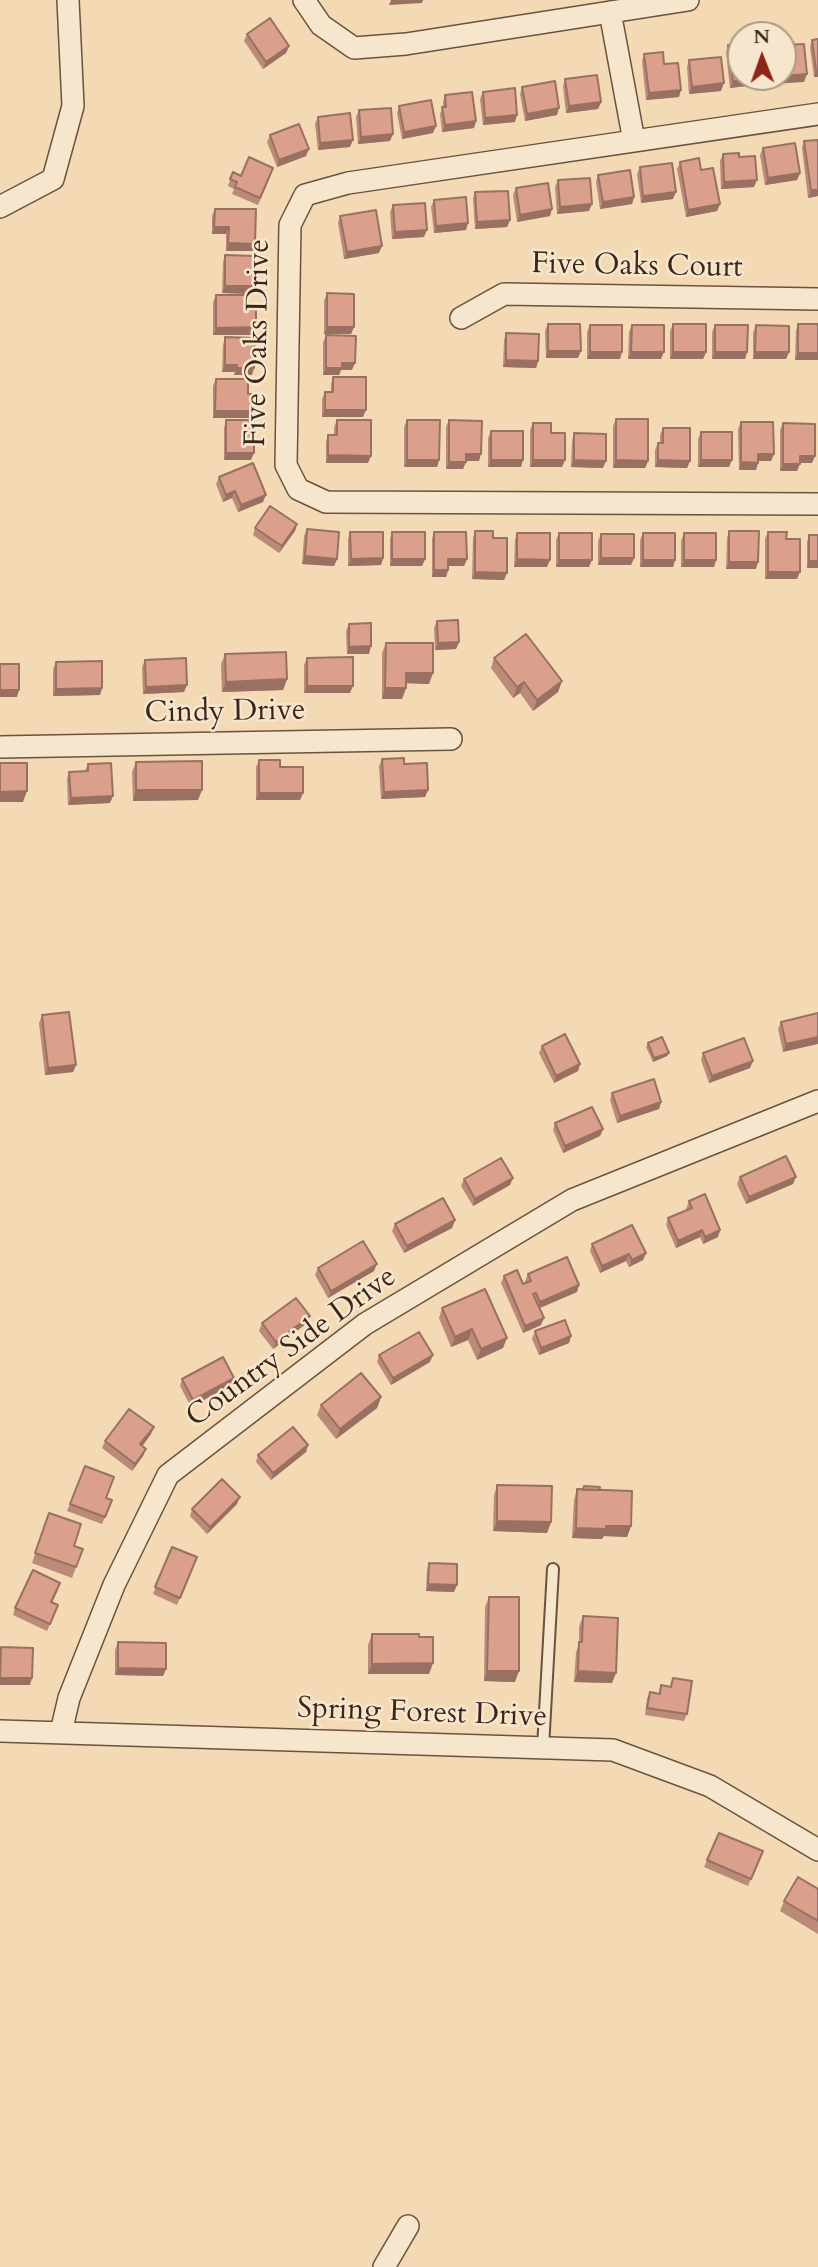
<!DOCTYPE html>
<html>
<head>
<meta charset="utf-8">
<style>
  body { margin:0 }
  #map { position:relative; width:818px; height:2267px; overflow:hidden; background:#f3d9b4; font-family:Cardo,serif }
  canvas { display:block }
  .north { position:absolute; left:727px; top:21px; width:70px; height:70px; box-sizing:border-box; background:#f7e6ce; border:2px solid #ac9986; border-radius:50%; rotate:359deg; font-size:19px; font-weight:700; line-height:28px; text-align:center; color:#3b261a }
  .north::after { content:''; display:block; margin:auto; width:24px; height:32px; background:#8f2418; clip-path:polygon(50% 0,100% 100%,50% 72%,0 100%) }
</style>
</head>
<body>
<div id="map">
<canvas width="818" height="2267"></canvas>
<div class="north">N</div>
</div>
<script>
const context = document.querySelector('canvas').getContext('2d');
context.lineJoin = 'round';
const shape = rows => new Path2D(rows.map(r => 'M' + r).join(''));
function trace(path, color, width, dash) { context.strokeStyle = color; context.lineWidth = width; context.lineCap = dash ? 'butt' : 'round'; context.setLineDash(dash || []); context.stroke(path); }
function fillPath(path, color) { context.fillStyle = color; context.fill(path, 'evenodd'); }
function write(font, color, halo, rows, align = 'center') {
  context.font = font + ' Cardo,serif'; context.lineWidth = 5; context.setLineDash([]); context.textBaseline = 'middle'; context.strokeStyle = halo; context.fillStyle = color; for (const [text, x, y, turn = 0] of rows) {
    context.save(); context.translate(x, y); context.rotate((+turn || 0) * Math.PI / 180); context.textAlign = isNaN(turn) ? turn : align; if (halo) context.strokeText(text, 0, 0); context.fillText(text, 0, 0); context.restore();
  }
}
const service = shape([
  [543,1748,553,1569]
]);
const minor = shape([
  [304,0,321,25,354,48,406,44,688,0],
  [610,12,634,141],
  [818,114,348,183,305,195,290,225,286,465,298,489,326,502,818,504],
  [0,207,53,179,73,106,68,0],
  [461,318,504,294,818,299],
  [0,747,451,739],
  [0,1731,613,1750,710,1786,818,1850],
  [61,1732,69,1698,114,1585,168,1475,365,1324,572,1200,818,1101],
  [384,2267,408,2226]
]);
const wall = shape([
  [247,34,289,46,286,53,263,69,244,41],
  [812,40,818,77,814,77,810,47],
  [728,45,765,77,763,84,730,88,726,52],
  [644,54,679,97,646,100,642,61],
  [689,60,721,91,689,94,687,67],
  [565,79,601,102,598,109,566,113,563,86],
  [522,87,557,115,525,121,520,94],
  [483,92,515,122,483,125,480,99],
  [445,95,476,121,474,128,442,132,440,114,443,107,443,102],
  [399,106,433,133,402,139,397,113],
  [359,110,390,141,358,144,356,117],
  [318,117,350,147,318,150,315,124],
  [270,135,306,156,277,167,267,142],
  [804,141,818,196,808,198,802,148],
  [763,148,800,173,797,180,765,185,760,155],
  [723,154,739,157,754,187,721,189,720,161],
  [680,162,701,170,720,204,717,211,686,217,677,169],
  [640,167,673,199,641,203,637,174],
  [233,172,241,176,271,175,258,205,232,194,234,189,228,186],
  [598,175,634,197,632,204,600,209,596,182],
  [558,180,589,211,557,214,555,187],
  [516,188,550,216,517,222,513,195],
  [475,192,510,220,507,227,475,229,473,199],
  [434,200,466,230,434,233,431,207],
  [393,205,424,237,392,239,390,212],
  [215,209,255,244,253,251,226,251,226,234,212,234,212,216],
  [340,216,379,253,344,259,338,223],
  [225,255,252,294,222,293,223,262],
  [327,293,354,327,351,334,324,334,324,301],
  [216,295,248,310,256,327,253,335,213,335,213,302],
  [548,324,578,358,546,358,545,331],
  [673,324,706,352,703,359,670,359,670,331],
  [798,324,818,324,795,360,796,331],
  [590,325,620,359,587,359,587,332],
  [632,325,661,359,628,359,629,332],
  [715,325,747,352,745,359,712,359,712,332],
  [756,325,789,352,786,359,753,359,753,333],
  [506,333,538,361,536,368,503,367,504,340],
  [326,335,352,370,341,370,339,375,323,375,323,342],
  [225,337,252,375,234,375,235,372,222,372,223,345],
  [333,377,363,417,322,417,322,399,325,392,331,392,331,384],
  [216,379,248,394,253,418,213,418,213,386],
  [616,419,648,461,645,468,613,468,613,426],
  [226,420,251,460,224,460,224,428],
  [337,420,368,463,326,463,326,442,328,435,334,435,334,427],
  [407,420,439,460,437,467,404,467,404,427],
  [449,420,479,461,466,461,463,469,446,469,446,427],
  [741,422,774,454,771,461,758,461,756,470,739,470,738,429],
  [533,423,551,433,565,460,562,467,530,467,530,430],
  [783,423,812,463,800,463,797,471,780,471,780,430],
  [663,428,690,461,687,468,655,467,655,450,658,443,660,443,660,435],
  [491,431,521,467,488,467,488,438],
  [701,432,729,467,698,467,698,439],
  [574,433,603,468,571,467,572,441],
  [219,477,263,502,238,512,232,498,223,502,216,484],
  [297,524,295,531,279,553,253,535,255,528],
  [307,529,337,559,334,566,302,564,304,536],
  [475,531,493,538,507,573,504,580,472,579,473,538],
  [729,531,756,569,726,569,727,538],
  [350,532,383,558,381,565,348,566,348,539],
  [392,532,425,559,422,566,390,566,390,539],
  [434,532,467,559,464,566,448,566,448,570,446,577,432,577,432,539],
  [768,532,786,539,797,579,765,579,765,539],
  [517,533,547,567,514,567,515,540],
  [559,533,589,567,556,567,556,540],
  [643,533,675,560,673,567,640,567,640,540],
  [684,533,716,560,714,567,681,567,681,541],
  [601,534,634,558,631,565,598,565,598,541],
  [809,535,818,535,818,568,807,568,807,542],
  [437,621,459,642,456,649,435,650,434,628],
  [349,624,369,654,347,654,346,631],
  [386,643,429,684,406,683,406,688,402,699,382,699,382,653],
  [225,654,287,679,283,690,222,692,221,664],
  [307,658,350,693,304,693,304,665],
  [494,658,562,681,558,692,533,711,520,693,513,698,491,668],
  [145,660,184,692,143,694,142,667],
  [56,662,102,688,100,695,53,696,53,669],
  [382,759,404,764,428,790,425,797,381,799,379,766],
  [259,760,280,767,303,793,300,800,256,800,256,767],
  [136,762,198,800,133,801,132,772],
  [88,764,110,803,68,805,67,779,69,772,85,771],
  [818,1013,783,1052,778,1029,781,1022],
  [42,1015,76,1065,73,1072,45,1075,39,1023],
  [648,1043,667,1056,653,1062,646,1047],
  [542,1046,580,1064,578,1071,554,1083,539,1053],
  [703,1053,750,1068,709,1083,701,1060],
  [612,1093,661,1102,659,1109,617,1123,610,1100],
  [555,1123,603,1129,600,1136,563,1153,553,1130],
  [740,1177,793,1184,746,1204,737,1184],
  [464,1179,510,1185,473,1206,461,1186],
  [689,1201,720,1230,718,1237,703,1244,700,1237,676,1248,666,1225,668,1218,687,1210,686,1209],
  [455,1220,452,1228,404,1253,392,1231,395,1224],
  [592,1244,646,1253,643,1260,629,1267,626,1261,600,1273,590,1251],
  [318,1268,374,1271,328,1298,315,1275],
  [528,1274,577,1292,540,1308,541,1325,523,1333,501,1283,504,1276,523,1284,526,1283,525,1281],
  [442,1308,503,1348,477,1360,468,1340,451,1347,439,1318],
  [310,1316,307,1323,273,1349,259,1331,262,1323],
  [535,1331,571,1336,569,1343,539,1355,532,1339],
  [379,1355,430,1362,391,1385,377,1362],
  [234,1378,231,1385,191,1407,180,1386,182,1379],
  [381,1397,377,1408,336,1439,317,1415,321,1405],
  [151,1434,142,1446,146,1449,143,1456,132,1471,102,1448,105,1441],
  [308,1445,306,1452,271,1480,256,1462,258,1455],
  [85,1466,106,1498,112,1500,102,1524,67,1511],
  [497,1485,551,1522,547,1533,493,1531,494,1495],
  [584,1486,599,1490,631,1526,627,1537,604,1536,602,1539,572,1538,574,1500,577,1489,582,1490],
  [237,1504,207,1534,190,1516,192,1509],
  [49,1513,74,1546,83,1549,72,1578,32,1563],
  [172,1547,197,1557,177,1605,153,1594],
  [429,1563,454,1592,426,1591,427,1571],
  [58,1590,52,1603,58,1605,47,1631,13,1615,15,1608],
  [489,1597,515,1682,484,1681,485,1607],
  [583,1616,612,1683,574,1682,576,1652,579,1644,579,1627],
  [372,1634,419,1637,433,1663,429,1674,368,1674,368,1645],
  [118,1642,166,1669,163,1676,115,1675,115,1650],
  [673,1678,687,1714,684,1721,645,1715,647,1699,650,1692,658,1694,661,1685,670,1686],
  [760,1858,748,1886,704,1867,707,1860],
  [818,1889,818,1934,780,1911,784,1901]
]);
const shadedWall = shape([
  [391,0,423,0,422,3,389,5],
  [289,46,286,53,263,69,266,62],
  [816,70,818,70,818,77,814,77],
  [807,74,804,82,772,84,774,77],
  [765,77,763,84,730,88,733,81],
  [724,83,721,91,689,94,692,87],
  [681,90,679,97,646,100,649,93],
  [601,102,598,109,566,113,569,106],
  [559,108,557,115,525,121,527,114],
  [517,115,515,122,483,125,485,118],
  [476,121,474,128,442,132,445,125],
  [436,126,433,133,402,139,404,132],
  [393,134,390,141,358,144,361,137],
  [353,140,350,147,318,150,320,143],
  [309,149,306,156,277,167,279,160],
  [800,173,797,180,765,185,768,178],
  [757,180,754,187,721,189,724,182],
  [811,190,818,190,818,196,808,198],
  [676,192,673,199,641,203,643,196],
  [634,197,632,204,600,209,603,202],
  [592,204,589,211,557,214,560,207],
  [720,204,717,211,686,217,688,210],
  [552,209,550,216,517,222,520,215],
  [510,220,507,227,475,229,477,222],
  [468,223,466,230,434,233,436,226],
  [214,227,229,227,226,234,212,234],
  [427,230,424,237,392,239,395,232],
  [228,243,255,244,253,251,226,251],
  [382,246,379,253,344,259,347,252],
  [225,286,255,286,252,294,222,293],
  [256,327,253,335,213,335,216,328],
  [327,327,354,327,351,334,324,334],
  [548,351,581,351,578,358,546,358],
  [590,352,622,352,620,359,587,359],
  [631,352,664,352,661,359,628,359],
  [673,352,706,352,703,359,670,359],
  [715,352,747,352,745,359,712,359],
  [755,352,789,352,786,359,753,359],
  [798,353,818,353,818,360,795,360],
  [506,360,538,361,536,368,503,367],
  [342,363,355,363,352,370,341,370,339,375,323,375,326,368],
  [225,365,237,365,235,372,222,372],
  [237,368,254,368,252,375,234,375],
  [325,410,366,410,363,417,322,417],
  [215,411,256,411,253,418,213,418],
  [226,453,254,453,251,460,224,460],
  [466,454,481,454,479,461,464,461],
  [758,454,774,454,771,461,755,461],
  [328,455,371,456,368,463,326,463],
  [800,456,815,456,812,463,797,463],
  [407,460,439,460,437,467,404,467],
  [491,460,523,460,521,467,488,467],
  [533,460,565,460,562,467,530,467],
  [574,460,606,461,603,468,571,467],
  [616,460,648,461,645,468,613,468],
  [658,460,690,461,687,468,655,467],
  [701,460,732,460,729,467,698,467],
  [449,462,466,462,463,469,446,469],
  [741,462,758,463,756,470,739,470],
  [783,464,800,464,797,471,780,471],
  [235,491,232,498,223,502,226,495],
  [266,495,263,502,238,512,241,505],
  [297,524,295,531,279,553,282,546],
  [305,556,337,559,334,566,302,564],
  [383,558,381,565,348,566,351,559],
  [601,558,634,558,631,565,598,565],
  [392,559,425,559,422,566,390,566],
  [448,559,467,559,464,566,446,566],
  [517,559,550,560,547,567,514,567],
  [559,560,592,560,589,567,556,567],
  [643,560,675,560,673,567,640,567],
  [684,560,716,560,714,567,681,567],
  [809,561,818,561,818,568,807,568],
  [729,562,758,562,756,569,726,569],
  [434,570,448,570,446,577,432,577],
  [475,572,507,573,504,580,472,579],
  [768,572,800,572,797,579,765,579],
  [459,642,456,649,435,650,438,643],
  [371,646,369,654,347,654,349,647],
  [406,673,433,673,429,684,402,683],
  [287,679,283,690,222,692,226,682],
  [562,681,558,692,533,711,537,700],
  [524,682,520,693,513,698,517,687],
  [187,685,184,692,143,694,146,687],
  [307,686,353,686,350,693,304,693],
  [102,688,100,695,53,696,56,689],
  [385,688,406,688,402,699,382,699],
  [0,690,19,690,17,697,0,697],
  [136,790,202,790,198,800,133,801],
  [428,790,425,797,381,799,384,792],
  [27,791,23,802,0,802,0,792],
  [259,793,303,793,300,800,256,800],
  [113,796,110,803,68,805,71,798],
  [818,1037,818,1044,783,1052,786,1044],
  [669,1053,667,1056,653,1062,654,1058],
  [753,1061,750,1068,709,1083,712,1076],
  [580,1064,578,1071,554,1083,556,1076],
  [76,1065,73,1072,45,1075,48,1068],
  [661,1102,659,1109,617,1123,620,1116],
  [603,1129,600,1136,563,1153,565,1146],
  [796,1177,793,1184,746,1204,749,1197],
  [513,1178,510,1185,473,1206,475,1199],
  [455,1220,452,1228,404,1253,407,1246],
  [702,1230,700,1237,676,1248,678,1241],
  [720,1230,718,1237,703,1244,705,1237],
  [646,1253,643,1260,629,1267,632,1260],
  [629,1254,626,1261,600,1273,602,1266],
  [377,1264,374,1271,328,1298,331,1291],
  [579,1285,577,1292,537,1309,540,1302],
  [310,1316,307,1323,273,1349,276,1342],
  [544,1318,541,1325,523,1333,525,1326],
  [472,1329,468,1340,451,1347,455,1337],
  [571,1336,569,1343,539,1355,541,1348],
  [507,1338,503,1348,477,1360,481,1349],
  [433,1355,430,1362,391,1385,393,1378],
  [234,1378,231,1385,191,1407,193,1400],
  [381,1397,377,1408,336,1439,340,1429],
  [154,1427,151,1434,138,1452,140,1444],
  [308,1445,306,1452,271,1480,273,1473],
  [146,1449,143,1456,132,1471,135,1464],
  [240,1497,237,1504,207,1534,210,1527],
  [497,1521,551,1522,547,1533,493,1531],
  [606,1526,631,1526,627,1537,604,1536,602,1539,572,1538,576,1528],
  [428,1584,457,1585,454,1592,426,1591],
  [433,1663,429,1674,368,1674,372,1664],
  [118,1668,166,1669,163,1676,115,1675],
  [487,1671,519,1671,515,1682,484,1681],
  [578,1671,616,1673,612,1683,574,1682],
  [0,1678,32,1678,30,1685,0,1685]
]);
const building = shape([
  [270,18,289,46,266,62,247,34,270,18],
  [818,39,818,70,816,70,812,40,818,39],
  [741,44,741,77,763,77,733,81,728,45,741,44],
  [804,44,807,74,783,76,783,45,804,44],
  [663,52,664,64,678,63,681,90,649,93,644,54,663,52],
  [721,57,724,83,692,87,689,60,721,57],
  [597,75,601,102,569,106,565,79,597,75],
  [555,81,559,108,527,114,522,87,555,81],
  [515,88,517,115,485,118,483,92,515,88],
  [472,92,476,121,445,125,442,107,446,107,445,95,472,92],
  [431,100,436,126,404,132,399,106,431,100],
  [391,108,393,134,361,137,359,110,391,108],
  [350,113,353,140,320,143,318,117,350,113],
  [299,124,309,149,279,160,270,135,299,124],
  [818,140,818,190,811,190,804,141,818,140],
  [795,143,800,173,768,178,763,148,795,143],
  [739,153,739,157,755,156,757,180,724,182,723,154,739,153],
  [249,157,273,168,260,198,235,187,237,182,230,179,233,172,241,176,249,157],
  [699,158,701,170,713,168,720,204,688,210,680,162,699,158],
  [672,163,676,192,643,196,640,167,672,163],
  [630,170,634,197,603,202,598,175,630,170],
  [590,178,592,204,560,207,558,180,590,178],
  [548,183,552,209,520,215,516,188,548,183],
  [508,191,510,220,477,222,475,192,508,191],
  [466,197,468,223,436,226,434,200,466,197],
  [425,203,427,230,395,232,393,205,425,203],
  [215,209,256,209,255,244,228,243,229,227,214,227,215,209],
  [376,210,382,246,347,252,340,216,376,210],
  [225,255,255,256,255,286,225,286,225,255],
  [327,293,354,294,354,327,327,327,327,293],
  [216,295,248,295,248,310,256,310,256,327,216,328,216,295],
  [548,324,580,324,581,351,548,351,548,324],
  [673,324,706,324,706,352,673,352,673,324],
  [798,324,818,324,818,353,798,353,798,324],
  [590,325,622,325,622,352,590,352,590,325],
  [632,325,664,325,664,352,631,352,632,325],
  [715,325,748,325,747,352,715,352,715,325],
  [756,325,789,326,789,352,755,352,756,325],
  [506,333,539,334,538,361,506,360,506,333],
  [326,335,356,336,355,363,342,363,342,368,326,368,326,335],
  [225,337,255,338,254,368,237,368,237,365,225,365,225,337],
  [333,377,366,377,366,410,325,410,325,392,333,392,333,377],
  [216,379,248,379,248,394,256,394,256,411,215,411,216,379],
  [616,419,648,419,648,461,616,460,616,419],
  [226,420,254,420,254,453,226,453,226,420],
  [337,420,371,420,371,456,328,455,328,435,337,435,337,420],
  [407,420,440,420,439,460,407,460,407,420],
  [449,420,482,421,481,454,466,454,466,462,449,462,449,420],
  [741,422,773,422,774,454,758,454,758,463,741,462,741,422],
  [533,423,551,423,551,433,565,433,565,460,533,460,533,423],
  [783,423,815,424,815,456,800,456,800,464,783,464,783,423],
  [663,428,690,428,690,461,658,460,658,443,663,443,663,428],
  [491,431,523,431,523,460,491,460,491,431],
  [701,432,732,432,732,460,701,460,701,432],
  [574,433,606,434,606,461,574,460,574,433],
  [253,463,266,495,241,505,235,491,226,495,219,477,253,463],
  [270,506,297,524,282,546,255,528,270,506],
  [307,529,339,532,337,559,305,556,307,529],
  [475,531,493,531,493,538,507,538,507,573,475,572,475,531],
  [729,531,759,531,758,562,729,562,729,531],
  [350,532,383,532,383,558,351,559,350,532],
  [392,532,425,532,425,559,392,559,392,532],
  [434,532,466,532,467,559,448,559,448,570,434,570,434,532],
  [768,532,787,532,786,539,800,539,800,572,768,572,768,532],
  [517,533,550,533,550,560,517,559,517,533],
  [559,533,592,533,592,560,559,560,559,533],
  [643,533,675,533,675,560,643,560,643,533],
  [684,533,716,533,716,560,684,560,684,533],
  [601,534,634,534,634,558,601,558,601,534],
  [809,535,818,535,818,561,809,561,809,535],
  [458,620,459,642,438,643,437,621,458,620],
  [371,623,371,646,349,647,349,624,371,623],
  [526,634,562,681,537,700,524,682,517,687,494,658,526,634],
  [386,643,433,643,433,673,406,673,406,688,385,688,386,643],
  [286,652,287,679,226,682,225,654,286,652],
  [353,657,353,686,307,686,307,658,353,657],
  [186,658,187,685,146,687,145,660,186,658],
  [102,661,102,688,56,689,56,662,102,661],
  [0,664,19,664,19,690,0,690,0,664],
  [404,758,404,764,427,763,428,790,384,792,382,759,404,758],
  [259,760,280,760,280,767,303,767,303,793,259,793,259,760],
  [202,761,202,790,136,790,136,762,202,761],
  [0,763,27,763,27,791,0,792,0,763],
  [111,763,113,796,71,798,69,772,88,771,88,764,111,763],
  [69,1012,76,1065,48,1068,42,1015,69,1012],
  [818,1013,818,1037,786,1044,781,1022,818,1013],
  [565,1034,580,1064,556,1076,542,1046,565,1034],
  [662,1037,669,1053,654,1058,648,1043,662,1037],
  [744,1038,753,1061,712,1076,703,1053,744,1038],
  [654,1079,661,1102,620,1116,612,1093,654,1079],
  [592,1107,603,1129,565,1146,555,1123,592,1107],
  [786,1156,796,1177,749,1197,740,1177,786,1156],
  [501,1158,513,1178,475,1199,464,1179,501,1158],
  [705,1194,720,1230,705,1237,702,1230,678,1241,668,1218,692,1208,689,1201,705,1194],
  [443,1198,455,1220,407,1246,395,1224,443,1198],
  [632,1225,646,1253,632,1260,629,1254,602,1266,592,1244,632,1225],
  [363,1241,377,1264,331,1291,318,1268,363,1241],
  [567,1257,579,1285,540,1302,536,1293,533,1294,544,1318,525,1326,504,1276,517,1270,523,1284,531,1281,528,1274,567,1257],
  [485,1289,507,1338,481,1349,472,1329,455,1337,442,1308,485,1289],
  [296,1298,310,1316,276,1342,262,1323,296,1298],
  [565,1320,571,1336,541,1348,535,1331,565,1320],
  [419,1332,433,1355,393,1378,379,1355,419,1332],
  [223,1357,234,1378,193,1400,182,1379,223,1357],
  [361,1373,381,1397,340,1429,321,1405,361,1373],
  [129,1409,154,1427,140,1444,146,1449,135,1464,105,1441,129,1409],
  [293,1427,308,1445,273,1473,258,1455,293,1427],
  [85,1466,114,1477,106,1498,112,1500,105,1517,70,1504,85,1466],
  [222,1479,240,1497,210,1527,192,1509,222,1479],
  [497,1485,552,1486,551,1522,497,1521,497,1485],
  [584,1486,600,1487,599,1490,583,1490,584,1486],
  [577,1489,632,1491,631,1526,606,1526,606,1529,576,1528,577,1489],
  [49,1513,81,1524,74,1546,83,1549,76,1567,35,1553,49,1513],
  [172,1547,197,1557,180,1598,155,1587,172,1547],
  [429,1563,457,1564,457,1585,428,1584,429,1563],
  [33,1570,60,1583,51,1602,58,1605,50,1624,15,1608,33,1570],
  [489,1597,519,1597,519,1671,487,1671,489,1597],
  [583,1616,618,1618,616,1673,578,1671,579,1642,582,1642,583,1616],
  [372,1634,419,1634,419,1637,433,1637,433,1663,372,1664,372,1634],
  [118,1642,166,1643,166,1669,118,1668,118,1642],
  [1,1647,33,1648,32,1678,0,1678,1,1647],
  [673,1678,692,1681,687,1714,647,1708,650,1692,660,1694,661,1685,671,1687,673,1678],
  [719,1833,763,1851,751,1879,707,1860,719,1833],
  [798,1877,818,1889,818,1921,784,1901,798,1877]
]);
const streetNames = [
  ["Five Oaks Court",637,267,1],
  ["Five Oaks Drive",259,343,-89],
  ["Cindy Drive",225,713,-1],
  ["Country Side Drive",292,1348,-36],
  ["Spring Forest Drive",422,1714,2]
];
trace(service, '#695340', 14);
trace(minor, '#695340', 24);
trace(service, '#f7e6ce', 10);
trace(minor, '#f7e6ce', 21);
fillPath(wall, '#bb8a78');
fillPath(shadedWall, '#997062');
fillPath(building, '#daa08c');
trace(building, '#997062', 2);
write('30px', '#3b261a', '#f7e6ce', streetNames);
</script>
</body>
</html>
